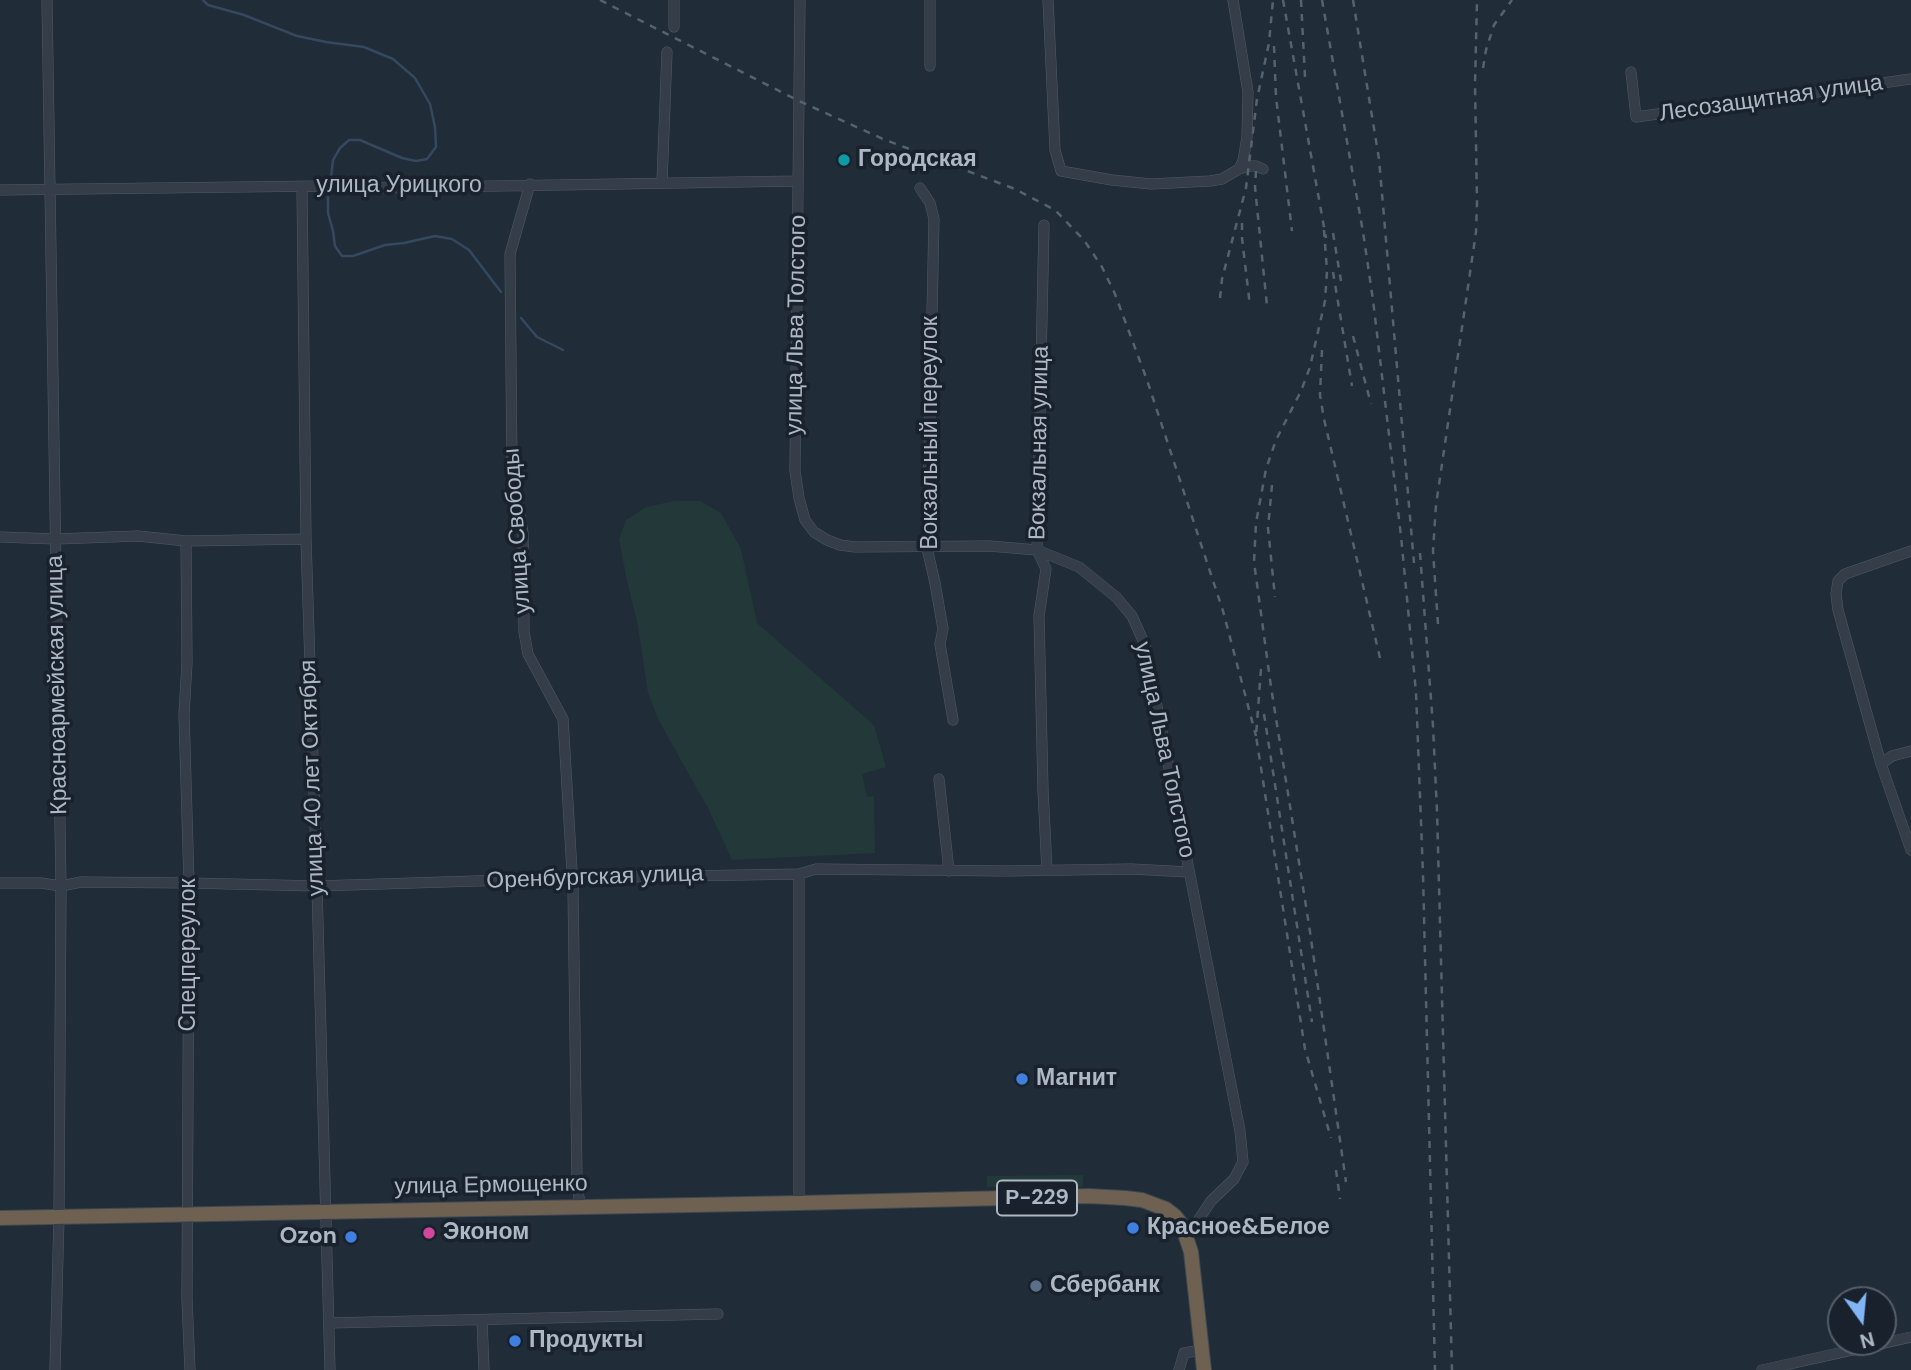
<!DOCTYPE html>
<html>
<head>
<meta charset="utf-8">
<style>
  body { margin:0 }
  #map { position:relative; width:1911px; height:1370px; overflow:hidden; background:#202c37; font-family:"DM Sans",sans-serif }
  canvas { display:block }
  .north { position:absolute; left:1827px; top:1286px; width:70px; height:70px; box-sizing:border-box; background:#19222c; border:2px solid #555e69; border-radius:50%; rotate:165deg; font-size:19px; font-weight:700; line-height:28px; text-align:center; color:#aeb8c4 }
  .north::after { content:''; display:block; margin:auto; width:24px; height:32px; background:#82b5f6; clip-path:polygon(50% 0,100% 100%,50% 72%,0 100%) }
</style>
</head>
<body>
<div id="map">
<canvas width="1911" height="1370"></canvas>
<div class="north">N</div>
</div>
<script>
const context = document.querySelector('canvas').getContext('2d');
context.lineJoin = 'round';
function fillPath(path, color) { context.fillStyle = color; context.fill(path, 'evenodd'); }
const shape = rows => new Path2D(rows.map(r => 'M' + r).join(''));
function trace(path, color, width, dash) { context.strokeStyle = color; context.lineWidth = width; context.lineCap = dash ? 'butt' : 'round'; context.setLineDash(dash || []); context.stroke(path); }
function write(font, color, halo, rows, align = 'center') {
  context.font = font + ' "DM Sans",sans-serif'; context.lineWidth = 7; context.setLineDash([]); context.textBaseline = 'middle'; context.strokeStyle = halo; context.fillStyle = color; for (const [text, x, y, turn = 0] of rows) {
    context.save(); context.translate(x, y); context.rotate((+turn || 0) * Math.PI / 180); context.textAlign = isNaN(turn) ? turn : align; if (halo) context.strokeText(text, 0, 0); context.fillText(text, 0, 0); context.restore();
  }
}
const green = shape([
  [674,501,700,501,721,513,741,549,757,623,874,725,886,767,862,774,867,797,874,796,875,853,732,860,709,810,659,721,648,693,638,626,627,581,619,539,626,520,646,507],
  [1083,1175,1083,1187,987,1187,987,1176]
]);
const stream = shape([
  [203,0,208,5,244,15,297,36,326,42,364,47,393,59,415,78,430,104,435,127,436,147,427,159,416,161,402,158,360,140,349,140,340,148,333,160,331,178],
  [328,197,328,213,333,231,335,246,342,256,353,256,385,245,404,243,435,236,452,239,469,250,501,292],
  [521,318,537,337,563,350]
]);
const minor = shape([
  [47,0,61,886,59,1217,55,1370],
  [800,0,795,471,799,498,805,520,814,532,827,540,840,545,855,547,989,546,1037,550,1079,567,1116,597,1132,616,1145,645,1240,1131,1243,1162,1234,1179,1211,1201,1187,1237],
  [930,0,930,66],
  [1048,0,1055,150,1061,171,1112,180,1151,184,1210,181,1222,179,1239,169,1249,166,1256,166,1263,169],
  [1233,0,1248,92,1247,137,1243,161,1239,169],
  [674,27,674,0],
  [1631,72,1636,117,1911,79],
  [662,182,667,52],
  [530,184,510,254,512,469,523,533,524,632,528,654,563,719,573,888,577,1180,580,1207],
  [302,187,306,539,317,886,330,1370],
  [920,188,930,203,934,219,927,548,935,583,943,629,940,644,953,720],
  [0,190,319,186,377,188,798,181],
  [1044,225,1037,550,1046,569,1039,616,1043,790,1047,870],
  [0,537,56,539,138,536,186,541,306,539],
  [186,541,187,663,184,714,189,883,187,1299,190,1370],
  [1911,551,1845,574,1838,581,1836,594,1838,610,1881,764,1911,850],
  [1881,764,1892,756,1911,751],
  [939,779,949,871],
  [0,883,41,883,61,886,81,882,189,883,317,886,571,878,799,874,816,869,1006,871,1131,869,1189,872],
  [799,1203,799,874],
  [482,1320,484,1370],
  [329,1323,718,1314],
  [1179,1370,1184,1353,1201,1350],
  [1762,1370,1911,1337]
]);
const highway = shape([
  [0,1218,799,1203,1089,1196,1125,1198,1142,1200,1166,1209,1175,1216,1182,1225,1191,1252,1204,1370]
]);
const rail = shape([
  [600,0,799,101,883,139,1015,189,1055,210,1084,240,1102,267,1115,294,1147,380,1223,611,1256,736],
  [1283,0,1326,238],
  [1301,0,1305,77],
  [1322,0,1363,232,1373,300,1401,536,1416,692,1423,874,1435,1370],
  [1353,0,1379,159,1414,563],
  [1274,46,1276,97,1292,231],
  [1483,68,1486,50,1494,25,1512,0],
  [1256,171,1255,187,1267,306],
  [1242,223,1242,238,1250,306],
  [1324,230,1327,271,1325,301,1310,367,1301,391,1276,440,1266,469,1256,523,1254,562,1271,687,1309,925,1346,1182],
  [1333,233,1341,281],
  [1333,272,1352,386],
  [1220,298,1222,279,1246,188,1257,99,1269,43,1273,0],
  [1353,336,1371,404],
  [1322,350,1320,395,1324,419,1380,658],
  [1272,485,1268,528,1275,597],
  [1420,553,1433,726,1437,811,1452,1370],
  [1438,624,1433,551,1436,505,1476,232,1477,202,1475,84,1477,0],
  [1261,669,1256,736,1305,1049,1331,1138],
  [1264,714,1312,1022],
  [1336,1170,1340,1199]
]);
const markers = [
  [844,160,7,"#0f9aa8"],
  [1022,1079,7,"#3f7fe0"],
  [1133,1228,7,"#3f7fe0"],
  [429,1233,7,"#d1479c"],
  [351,1237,7,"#3f7fe0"],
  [1036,1286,7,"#5c6f8a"],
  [515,1341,7,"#3f7fe0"]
];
const shields = [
  [1037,1198,80]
];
const shieldNames = [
  ["Р-229",1037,1198]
];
const streetNames = [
  ["Лесозащитная улица",1771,99,-8],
  ["улица Урицкого",399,186],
  ["улица Льва Толстого",797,325,-89],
  ["Вокзальный переулок",931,433,-90],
  ["Вокзальная улица",1040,443,-89],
  ["улица Свободы",518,531,-94],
  ["Красноармейская улица",58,685,-91],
  ["улица Льва Толстого",1164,750,78],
  ["улица 40 лет Октября",313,778,-92],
  ["Оренбургская улица",595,878,-2],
  ["Спецпереулок",189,955,-90],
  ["улица Ермощенко",491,1186,-1]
];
const poiNames = [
  ["Городская",858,160],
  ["Магнит",1036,1079],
  ["Красное&Белое",1147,1228],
  ["Эконом",443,1233],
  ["Ozon",337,1237,"right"],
  ["Сбербанк",1050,1286],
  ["Продукты",529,1341]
];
fillPath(green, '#233939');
trace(stream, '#34485f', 2.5);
trace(minor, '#515b65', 11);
trace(highway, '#3e4852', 16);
trace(minor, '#343d48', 10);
trace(highway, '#6e6151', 14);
trace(rail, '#56626f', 2.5, [7, 7]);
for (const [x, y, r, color] of markers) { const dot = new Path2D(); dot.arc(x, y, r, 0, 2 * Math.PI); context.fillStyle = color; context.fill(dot); trace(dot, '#19222c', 2.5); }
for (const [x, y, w] of shields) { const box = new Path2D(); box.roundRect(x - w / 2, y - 17.5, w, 35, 5); context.fillStyle = '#19222c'; context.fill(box); trace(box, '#aeb8c4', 2); }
write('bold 21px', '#aeb8c4', null, shieldNames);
write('23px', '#aeb8c4', '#19222c', streetNames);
write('bold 23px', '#aeb8c4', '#19222c', poiNames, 'left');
</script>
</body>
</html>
